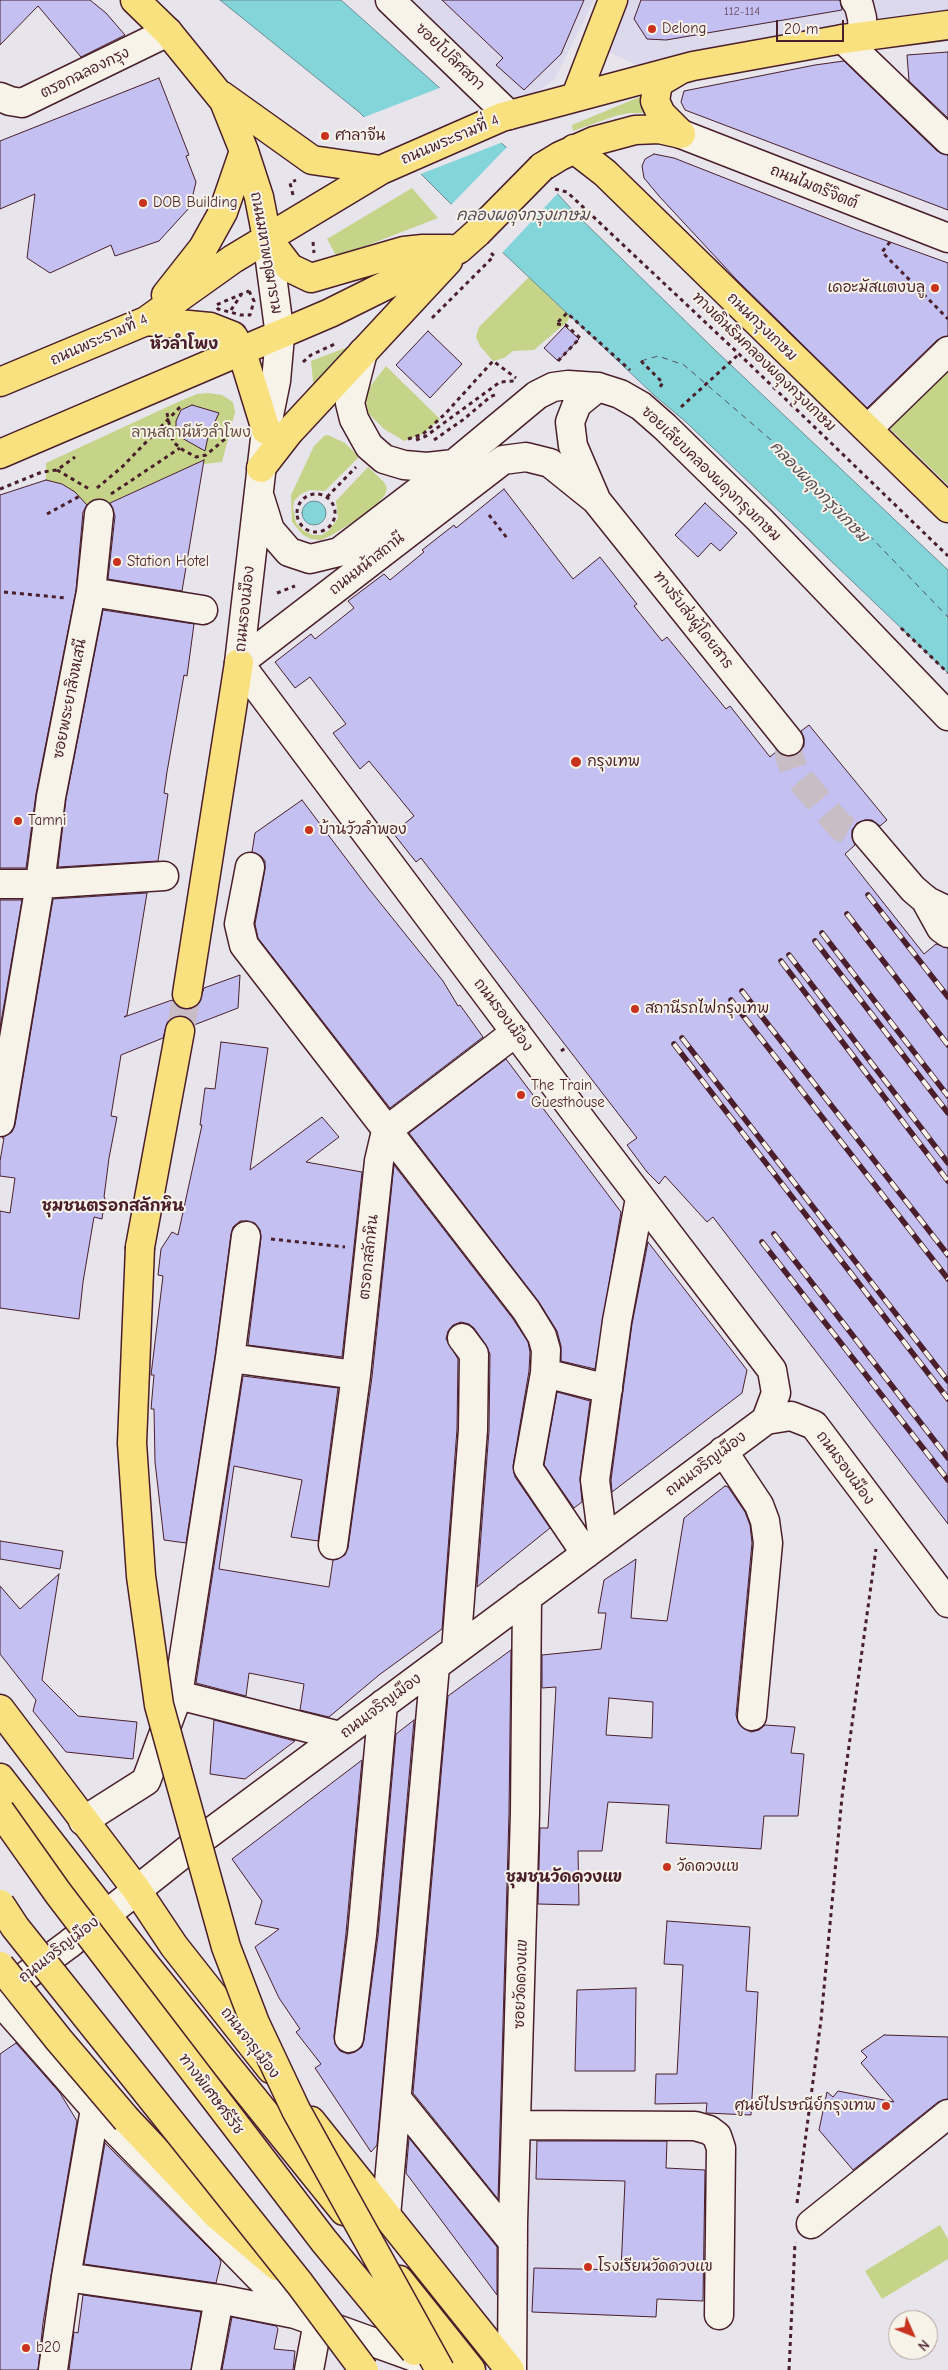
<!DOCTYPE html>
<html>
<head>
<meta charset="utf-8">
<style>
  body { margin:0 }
  #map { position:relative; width:948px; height:2370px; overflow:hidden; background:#e8e4eb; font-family:"Comic Neue",sans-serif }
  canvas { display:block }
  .north { position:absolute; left:888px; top:2310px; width:50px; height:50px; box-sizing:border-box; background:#f7f3e8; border:1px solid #b29e9c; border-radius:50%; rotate:134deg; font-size:14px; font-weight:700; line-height:20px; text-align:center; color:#4a1f2b }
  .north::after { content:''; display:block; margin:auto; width:18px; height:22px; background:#c8321e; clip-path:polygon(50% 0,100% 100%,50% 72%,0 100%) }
  .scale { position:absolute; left:776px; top:20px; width:68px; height:22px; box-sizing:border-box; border:2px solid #4a1f2b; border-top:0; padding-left:6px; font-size:15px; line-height:18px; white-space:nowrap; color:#4a1f2b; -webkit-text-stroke:4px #f7f3e8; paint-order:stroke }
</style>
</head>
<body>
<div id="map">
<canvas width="948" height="2370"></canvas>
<div class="north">N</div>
<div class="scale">20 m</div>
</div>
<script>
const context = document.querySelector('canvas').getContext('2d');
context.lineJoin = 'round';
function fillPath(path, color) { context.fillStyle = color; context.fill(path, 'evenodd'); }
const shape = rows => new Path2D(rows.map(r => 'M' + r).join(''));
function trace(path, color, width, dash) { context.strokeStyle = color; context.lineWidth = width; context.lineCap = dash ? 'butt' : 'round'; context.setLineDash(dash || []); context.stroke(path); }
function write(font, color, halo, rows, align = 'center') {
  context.font = font + ' "Comic Neue","Playpen Sans Thai",sans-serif'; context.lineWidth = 4; context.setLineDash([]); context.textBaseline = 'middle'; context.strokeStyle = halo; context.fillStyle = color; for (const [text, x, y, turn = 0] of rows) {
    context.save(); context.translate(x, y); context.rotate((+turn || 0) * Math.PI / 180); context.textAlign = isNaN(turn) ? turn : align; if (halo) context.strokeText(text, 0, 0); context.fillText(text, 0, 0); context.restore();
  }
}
const built = shape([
  [400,0,594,0,555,79,526,100,515,101],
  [625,0,948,0,948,14,640,67,605,50],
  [521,2134,667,2141,656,2317,517,2311]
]);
const green = shape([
  [649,93,652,113,629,113,615,116,573,131,572,125],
  [412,188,438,218,337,257,327,239],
  [530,276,570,315,568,321,534,350,513,351,504,358,493,361,480,346,476,337,479,327],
  [366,340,314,392,311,361],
  [948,357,948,485,882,421],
  [386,366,440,419,423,434,404,441,384,429,368,413,365,393],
  [208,393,222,395,233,402,235,412,222,462,203,464,164,478,110,503,92,516,75,492,62,484,46,480,46,463,178,402,197,394],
  [328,435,345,443,359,457,325,491,310,490,301,494,294,501,293,507,296,523,304,531,313,535,322,535,329,530,338,518,336,501,368,467,384,482,387,488,385,495,372,510,332,535,321,540,311,539,303,535,292,522,291,495,314,446,324,436],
  [940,2225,948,2239,948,2259,882,2299,865,2271]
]);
const water = shape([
  [220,0,341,0,553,189,579,217,715,350,948,570,948,673,686,422,655,396,448,201,359,112,220,0],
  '302 513a12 12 0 1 1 24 0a12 12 0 1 1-24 0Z'
]);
const pier = shape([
  [442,87,503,142,418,175,362,118],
  [508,146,559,192,502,253,450,206]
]);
const ferry = shape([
  [641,361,658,356,684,365,807,471,948,617]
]);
const building = shape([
  [0,0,90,0,106,13,125,35,81,57,38,6,0,45,0,0],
  [442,0,584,0,561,54,524,90,496,65,503,58,442,0],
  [641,0,840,0,842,10,666,40,647,39,634,19,641,0],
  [948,52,948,118,909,81,907,55,948,52],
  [844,61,937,151,948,155,948,210,685,110,681,102,684,91,815,65,844,61],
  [159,78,189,155,186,156,196,182,190,207,159,241,115,256,111,245,50,273,27,258,35,194,0,209,0,141,159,78],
  [654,154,674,158,857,230,948,263,948,336,937,340,867,408,736,279,659,196,644,178,642,166,645,159,654,154],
  [565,326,579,339,558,361,544,348,565,326],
  [428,331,462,364,430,398,396,365,428,331],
  [192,405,219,413,208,437,205,451,182,438,176,427,176,421,181,410,192,405],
  [204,460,182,591,108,579,115,516,110,503,204,460],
  [46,480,62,484,75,492,87,505,83,512,76,590,36,794,26,868,0,868,0,495,46,480],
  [504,489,573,579,600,557,637,604,634,606,662,641,667,637,726,709,730,706,770,757,777,751,784,756,792,756,798,753,804,746,804,738,801,731,809,725,887,820,880,826,872,820,865,820,857,823,852,830,852,838,855,845,845,854,924,954,936,944,948,948,948,1524,713,1217,707,1222,665,1176,659,1184,647,1172,627,1145,637,1138,421,858,416,862,393,833,414,816,369,761,360,769,333,733,346,724,310,677,295,688,275,662,311,634,315,639,354,608,348,601,384,574,390,580,424,552,422,550,454,525,456,528,504,489],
  [705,503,737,533,720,551,711,543,698,557,675,535,705,503],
  [103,610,194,624,187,676,184,675,167,772,164,793,168,794,158,861,58,867,66,799,103,610],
  [302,800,369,889,443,981,458,1006,460,1005,483,1037,390,1108,258,938,255,924,265,869,265,861,261,856,252,852,255,833,302,800],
  [147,893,127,1015,124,1017,172,1000,178,1006,184,1009,192,1009,199,1003,204,988,240,975,238,1008,194,1025,190,1019,183,1016,174,1016,168,1021,163,1038,121,1055,111,1116,117,1117,109,1158,104,1197,105,1198,102,1219,94,1217,83,1282,79,1319,0,1308,0,1211,10,1213,15,1178,0,1176,0,1161,4,1138,2,1138,12,1132,15,1125,53,899,147,893],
  [0,900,22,900,0,1028,0,900],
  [221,1042,268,1048,250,1170,322,1117,339,1137,306,1162,362,1172,342,1357,248,1345,261,1238,260,1230,255,1223,248,1221,240,1221,233,1227,231,1234,215,1356,186,1543,164,1540,155,1462,154,1409,151,1409,154,1375,151,1375,163,1276,158,1275,161,1249,172,1232,178,1235,202,1125,200,1125,205,1088,215,1089,221,1042],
  [506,1059,621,1212,595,1369,561,1361,561,1346,557,1331,539,1302,409,1133,506,1059],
  [394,1165,513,1319,528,1342,530,1352,529,1371,513,1466,515,1477,550,1528,477,1587,489,1431,490,1354,486,1345,474,1328,469,1324,461,1322,453,1325,448,1331,446,1339,458,1359,457,1429,442,1629,379,1675,329,1717,300,1710,304,1684,249,1673,246,1696,196,1683,243,1376,338,1388,318,1541,291,1537,302,1480,234,1466,219,1569,329,1587,333,1560,345,1555,348,1548,372,1377,394,1165],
  [648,1242,747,1370,742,1393,612,1492,611,1480,632,1324,648,1242],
  [557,1392,590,1401,580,1478,582,1502,574,1508,544,1465,557,1392],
  [725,1486,728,1487,745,1512,750,1525,752,1543,736,1715,738,1722,743,1728,751,1732,759,1730,765,1725,795,1727,791,1753,804,1754,798,1816,764,1816,761,1849,666,1843,669,1805,608,1802,602,1851,578,1851,579,1905,538,1904,540,1828,548,1828,556,1687,542,1688,542,1655,601,1649,606,1613,598,1613,604,1580,636,1559,631,1618,667,1621,684,1518,725,1486],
  [609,1698,653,1702,652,1738,606,1735,609,1698],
  [0,1541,63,1551,60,1569,0,1559,0,1541],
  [59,1574,42,1680,78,1716,137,1722,133,1759,66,1752,33,1711,36,1700,0,1654,0,1586,20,1609,59,1574],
  [511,1650,509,1813,498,2199,413,2093,448,1696,511,1650],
  [214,1720,295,1741,245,1779,210,1774,214,1720],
  [414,1720,377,2145,371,2152,315,2068,321,2064,296,2032,300,2029,279,1998,255,1947,279,1929,255,1924,262,1901,232,1859,362,1760,346,1933,334,2036,335,2044,340,2051,348,2054,355,2052,362,2047,364,2040,378,1936,396,1734,414,1720],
  [667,1921,750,1927,746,1991,758,1992,751,2115,706,2113,707,2103,655,2104,656,2074,677,2074,683,1965,664,1964,667,1921],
  [636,1988,635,2071,575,2071,577,1990,636,1988],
  [884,2035,948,2037,948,2099,938,2102,853,2170,819,2130,827,2092,833,2097,838,2091,894,2102,861,2063,867,2057,861,2051,884,2035],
  [16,2043,60,2093,77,2121,43,2323,38,2370,0,2370,0,2054,16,2043],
  [409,2138,497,2247,497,2295,406,2173,409,2138],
  [537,2141,667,2141,666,2168,705,2170,703,2301,657,2299,656,2317,532,2312,534,2268,621,2270,625,2181,536,2179,537,2141],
  [105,2143,219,2258,221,2262,216,2283,84,2264,105,2143],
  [83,2295,201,2312,191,2370,69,2370,74,2332,78,2333,83,2295],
  [232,2317,276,2326,278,2329,274,2349,295,2351,293,2370,222,2370,232,2317]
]);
const minorTunnel = shape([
  [789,741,789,755,795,773,841,827,855,835,867,835]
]);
const highwayTunnel = shape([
  [180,1031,187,994]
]);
const path = shape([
  [555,189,567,192,739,354,948,556],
  [293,195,290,183,296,180],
  [313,242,314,253],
  [890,242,882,252,948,319],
  [249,291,254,301,250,315,241,315,218,309,216,305,249,291],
  [231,310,241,295],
  [432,318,494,256,491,253],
  [558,361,580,338,566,325,556,324,567,313,630,370],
  [641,361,663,383,658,389],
  [303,362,311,355,337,343],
  [681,407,739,354],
  [167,413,173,442,183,450,196,457,206,455,225,439],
  [408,439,423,434,445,414,493,361,516,378],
  [416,440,426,436,500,382,514,381],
  [434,440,464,419,490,397,497,394],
  [57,470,91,490],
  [97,488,122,467,182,405],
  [0,489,42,472,57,470,75,457],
  [111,494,180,448],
  '297 513a19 19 0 1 1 38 0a19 19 0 1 1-38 0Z',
  [327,497,356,467],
  [47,514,80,496],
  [489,515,507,538],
  [4,592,66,598],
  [277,593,295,586],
  [901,628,948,673],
  [561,1051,567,1047],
  [271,1239,345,1247],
  [797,2203,821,2020,842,1797,876,1549],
  [789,2370,795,2242]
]);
const minor = shape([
  [390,0,509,115],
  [855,0,859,6,862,18,863,36],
  [843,39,948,140],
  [0,97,10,101,22,103,168,32],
  [681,134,948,238],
  [267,238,280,336,276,381,266,430,239,663,585,1125,772,1370,776,1393,766,1420],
  [363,352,350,403,354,419,369,446,384,459,404,465,427,467,454,464],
  [875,422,948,351],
  [595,497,573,446,570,422,577,404,598,387],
  [260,498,270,530,289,552,310,559,339,552,454,464,537,395,553,387,568,385,598,387,620,394,641,406,665,427,760,520,948,716],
  [91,592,203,610],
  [239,663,503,460,526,457,550,463,596,500,789,741],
  [867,835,913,889,927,901,948,911],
  [250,867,239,924,244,945,526,1310,542,1336,546,1350,545,1373,528,1468,586,1554],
  [0,884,40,884,164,876],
  [925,899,941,928,948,933],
  [0,1122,40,884,51,797,91,592,99,514],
  [230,1358,356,1375],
  [545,1373,608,1389],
  [723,1451,759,1505,765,1521,768,1543,752,1716],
  [603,1541,595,1480,617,1321,640,1198],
  [333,1545,356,1375,379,1161,386,1131,516,1032],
  [456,1650,473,1430,474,1354,462,1338],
  [178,1695,340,1736],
  [83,1821,146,1781,178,1695,230,1358,246,1236],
  [0,1995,69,1944,195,1844,766,1420,791,1416,814,1425,948,1603],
  [0,2001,95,2109,295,2314],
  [349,2038,362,1935,383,1704],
  [398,2100,513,2242],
  [516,2125,695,2126,709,2130,717,2136,721,2148,719,2315],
  [386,2216,435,1666],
  [811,2224,948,2114],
  [66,2277,219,2299,295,2314,431,2363],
  [53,2370,66,2277,95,2109],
  [206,2370,219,2299],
  [309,2370,318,2322],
  [512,2370,513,2223,525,1813,527,1597]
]);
const major = shape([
  [135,0,168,32,224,101,244,151,259,197,267,238,290,268,311,278,404,251,423,249,450,249],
  [680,70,658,83,655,101,661,114,681,134],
  [221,95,312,160,381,170],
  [576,96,613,0],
  [574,149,605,173,948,508],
  [542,167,560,156,594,141,635,130,659,129,681,134],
  [166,295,203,248,223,212,244,151],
  [146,321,210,327,233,336,242,352,266,430],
  [0,382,146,321,233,259,381,170,502,117,693,66,843,39,948,25],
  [0,454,330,313,459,249,477,233],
  [261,468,289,432,448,261],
  [0,1709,136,1889,174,1946,271,2069],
  [0,1778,140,1958,344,2211],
  [311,2121,510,2370],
  [399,2280,471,2370]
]);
const highway = shape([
  [187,994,239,663],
  [140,1247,180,1031],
  [127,2120,215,2213,277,2266]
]);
const rail = shape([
  [868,895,948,997],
  [847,914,948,1045],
  [822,933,948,1096],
  [815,941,948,1113],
  [789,955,948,1163],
  [781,961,948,1181],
  [742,991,948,1255],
  [731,1000,948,1279],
  [682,1038,948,1381],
  [674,1044,948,1399],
  [774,1234,948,1458],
  [762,1242,948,1480]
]);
const majorBridge = shape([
  [477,233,542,167]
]);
const highwayBridge = shape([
  [140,1247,132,1443,141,1576,159,1705,226,1947,255,2023,296,2110,440,2370],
  [0,1811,58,1893,324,2241,415,2351],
  [0,1904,15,1927,300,2284,364,2370],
  [0,1966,59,2040,127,2120]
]);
const markers = [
  [652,29,5,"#c8321e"],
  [325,136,5,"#c8321e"],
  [143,203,5,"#c8321e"],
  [935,288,5,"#c8321e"],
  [117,562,5,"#c8321e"],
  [576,762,6,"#c8321e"],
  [18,821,5,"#c8321e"],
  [309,830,5,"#c8321e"],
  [635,1009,5,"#c8321e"],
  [521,1095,5,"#c8321e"],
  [667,1867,5,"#c8321e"],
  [886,2106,5,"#c8321e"],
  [588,2267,5,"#c8321e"],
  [26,2348,5,"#c8321e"]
];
const numberNames = [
  ["112-114",742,12]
];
const poiNames = [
  ["Delong",662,29],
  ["ศาลาจีน",335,136],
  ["DOB Building",153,203],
  ["เดอะมัสแตงบลู",925,288,"right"],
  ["Station Hotel",127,562],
  ["กรุงเทพ",587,762],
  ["Tamni",28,821],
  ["บ้านวัวลำพอง",319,830],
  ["สถานีรถไฟกรุงเทพ",645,1009],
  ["The Train",531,1086],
  ["Guesthouse",531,1103],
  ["วัดดวงแข",677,1867],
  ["ศูนย์ไปรษณีย์กรุงเทพ",876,2106,"right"],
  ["โรงเรียนวัดดวงแข",598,2267],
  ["b20",36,2348]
];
const streetNames = [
  ["ซอยโปลิศสภา",450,57,44],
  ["ตรอกฉลองกรุง",85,73,-26],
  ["ถนนพระรามที่ 4",450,140,-23],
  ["ถนนไมตรีจิตต์",814,187,22],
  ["ถนนมหาพฤฒาราม",266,253,80],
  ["ถนนกรุงเกษม",762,327,44],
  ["ถนนพระรามที่ 4",99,340,-24],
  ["ทางเดินริมคลองผดุงกรุงเกษม",764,362,44],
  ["ซอยเลียบคลองผดุงกรุงเกษม",711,474,44],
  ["ถนนหน้าสถานี",367,564,-38],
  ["ถนนรองเมือง",245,609,-84],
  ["ทางรับส่งผู้โดยสาร",693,620,52],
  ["ซอยพระยาสิงหเสนี",70,699,-79],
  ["ถนนรองเมือง",503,1015,53],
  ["ตรอกสลักหิน",369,1257,-84],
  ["ถนนเจริญเมือง",706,1464,-37],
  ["ถนนรองเมือง",845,1468,54],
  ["ถนนเจริญเมือง",381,1706,-37],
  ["ถนนเจริญเมือง",59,1950,-38],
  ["ซอยวัดดวงแข",521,1984,-88],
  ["ถนนจารุเมือง",250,2043,52],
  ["ทางพิเศษศรีรัช",211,2094,53]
];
const parkNames = [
  ["ลานสถานีหัวลำโพง",191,433]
];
const waterNames = [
  ["คลองผดุงกรุงเกษม",523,215],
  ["คลองผดุงกรุงเกษม",819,492,46]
];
const neighbourhoodNames = [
  ["หัวลำโพง",184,344],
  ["ชุมชนตรอกสลักหิน",113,1206],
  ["ชุมชนวัดดวงแข",564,1877]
];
fillPath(built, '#ddd9ed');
fillPath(green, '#c5d488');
fillPath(water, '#83d5da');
trace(water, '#6c8c94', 1);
fillPath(pier, '#e8e4eb');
trace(ferry, '#584c57', 1, [6, 5]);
fillPath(building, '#c4c0f2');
trace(building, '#4a1f2b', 1);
trace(minorTunnel, '#c8bdc5', 28, [28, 14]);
trace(highwayTunnel, '#c8bdc5', 28, [28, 14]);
trace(minor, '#4a1f2b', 31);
trace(major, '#4a1f2b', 31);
trace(highway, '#4a1f2b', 31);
trace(path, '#4a1f2b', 3, [4, 4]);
trace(minor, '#f7f3e8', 28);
trace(major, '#fae180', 28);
trace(highway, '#fae180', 28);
trace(rail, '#4a1f2b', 5.5);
trace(rail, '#f7f3e8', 4, [11]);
trace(majorBridge, '#4a1f2b', 31, []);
trace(highwayBridge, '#4a1f2b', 31, []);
trace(majorBridge, '#fae180', 28);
trace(highwayBridge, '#fae180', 28);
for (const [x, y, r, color] of markers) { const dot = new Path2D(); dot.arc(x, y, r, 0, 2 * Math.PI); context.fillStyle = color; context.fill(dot); trace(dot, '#f7f3e8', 2); }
write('12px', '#68475d', null, numberNames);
write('15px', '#4a1f2b', '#f7f3e8', poiNames, 'left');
write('15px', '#4a1f2b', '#f7f3e8', streetNames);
write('15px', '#694c42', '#f7f3e8', parkNames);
write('italic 16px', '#584c57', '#f7f3e8', waterNames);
write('bold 16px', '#4a1f2b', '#f7f3e8', neighbourhoodNames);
</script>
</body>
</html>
